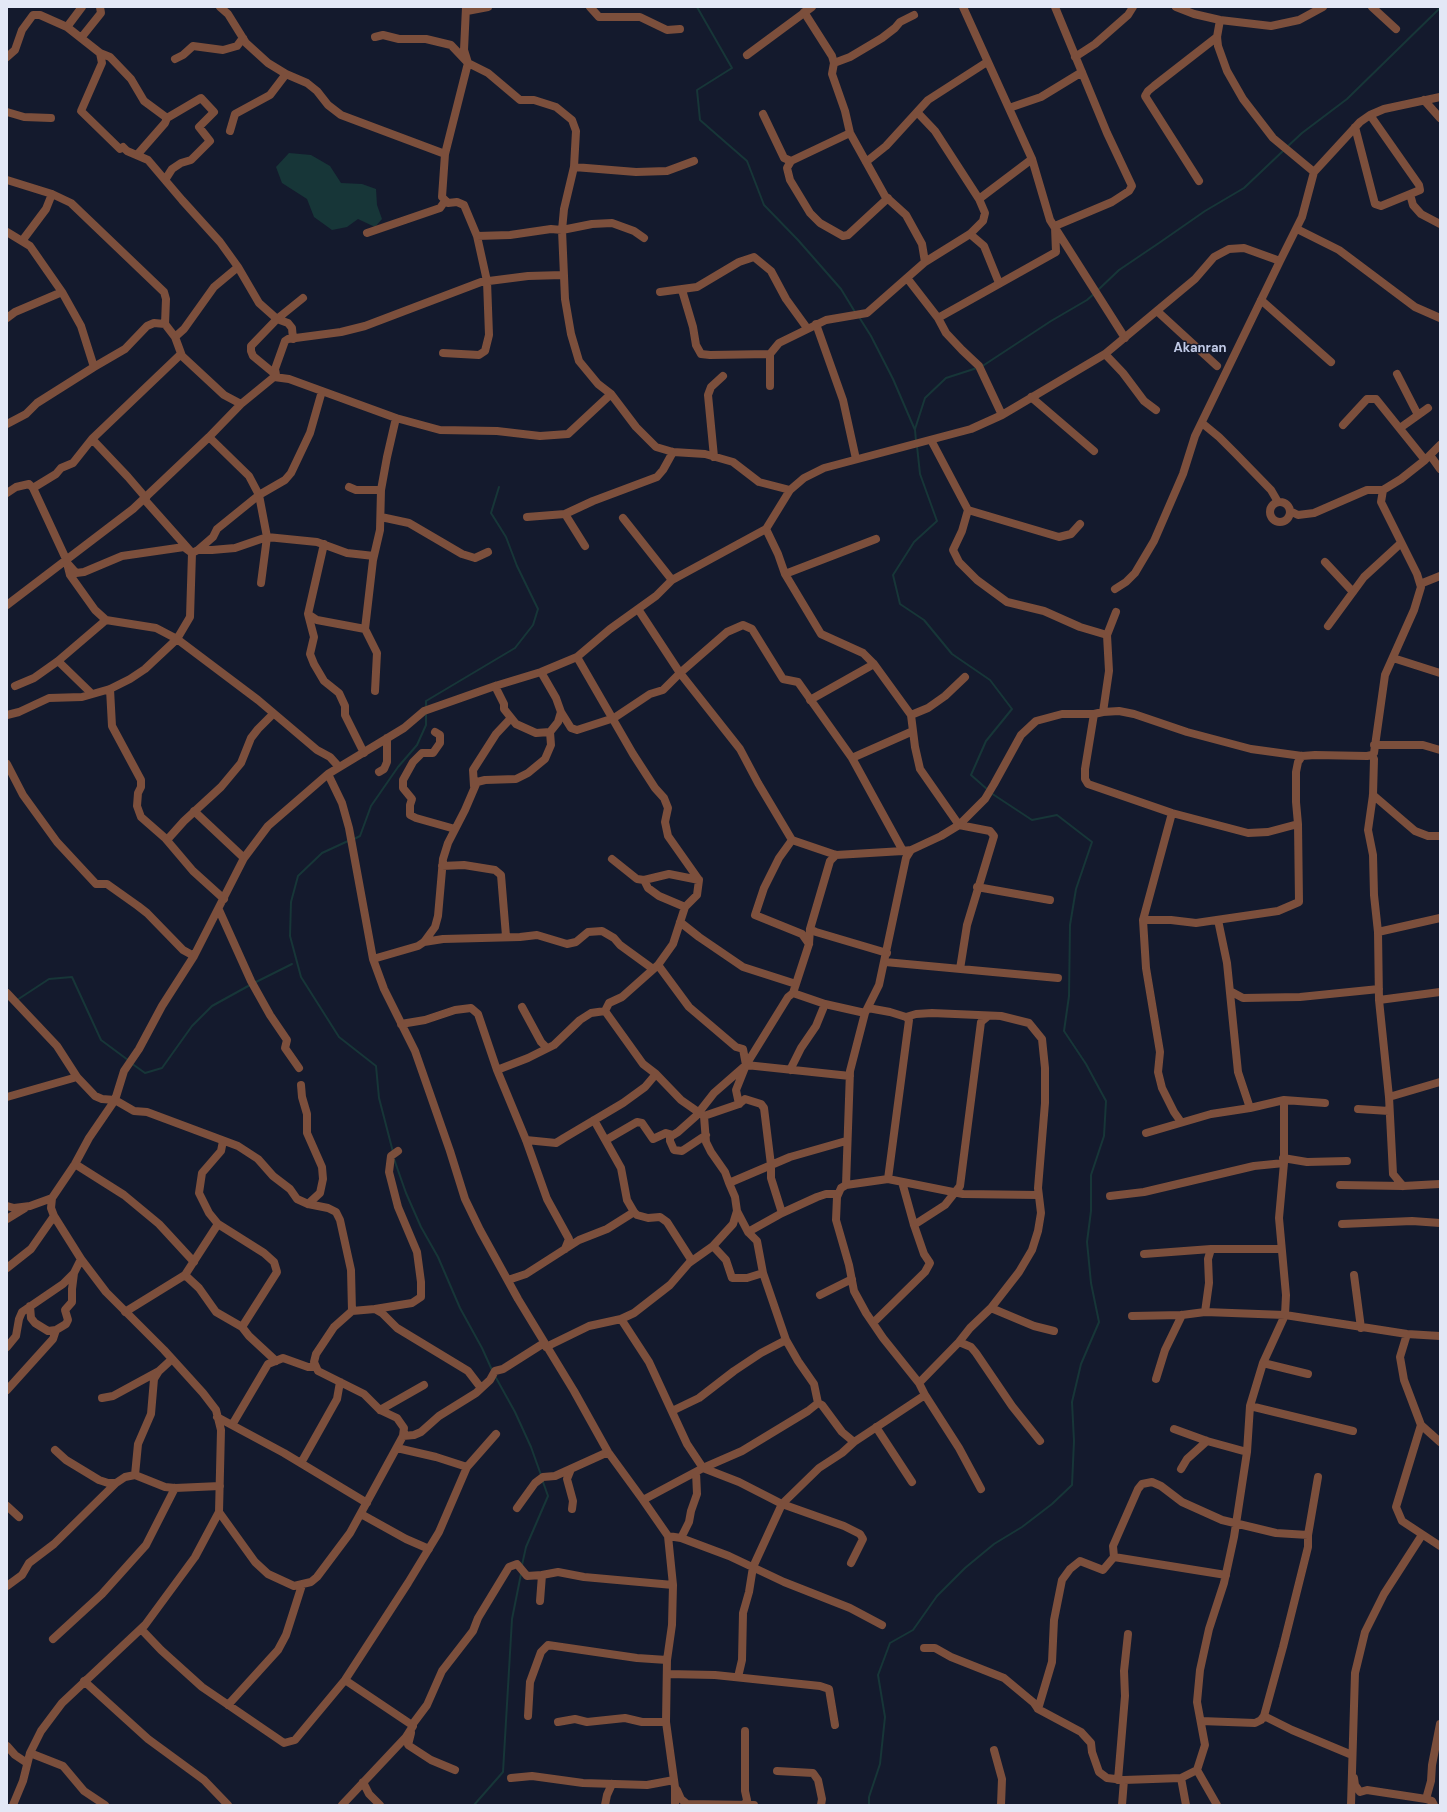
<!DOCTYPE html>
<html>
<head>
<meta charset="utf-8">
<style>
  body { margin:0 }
  #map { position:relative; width:1447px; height:1812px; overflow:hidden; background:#141a2d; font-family:"DM Sans",sans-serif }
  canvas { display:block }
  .frame { position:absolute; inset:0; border:8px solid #e3e8f6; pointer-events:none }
</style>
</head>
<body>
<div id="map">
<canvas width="1447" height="1812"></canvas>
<div class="frame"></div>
</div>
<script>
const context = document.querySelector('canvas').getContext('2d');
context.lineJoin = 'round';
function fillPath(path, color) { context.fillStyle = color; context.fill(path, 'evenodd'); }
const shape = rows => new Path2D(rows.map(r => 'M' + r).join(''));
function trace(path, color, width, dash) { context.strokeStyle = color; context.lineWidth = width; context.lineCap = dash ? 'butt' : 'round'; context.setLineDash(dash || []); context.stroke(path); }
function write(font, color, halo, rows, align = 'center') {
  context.font = font + ' "DM Sans",sans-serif'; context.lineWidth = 3; context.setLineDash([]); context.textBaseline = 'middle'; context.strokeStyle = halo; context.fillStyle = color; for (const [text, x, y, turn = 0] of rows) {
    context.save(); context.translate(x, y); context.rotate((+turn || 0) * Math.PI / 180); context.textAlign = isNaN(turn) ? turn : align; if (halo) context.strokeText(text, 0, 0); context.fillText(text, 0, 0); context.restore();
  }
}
const water = shape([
  [289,153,311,155,330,166,341,183,362,184,376,189,377,205,382,219,375,227,358,219,347,227,332,230,314,217,307,199,282,183,276,167]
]);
const stream = shape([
  [697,7,732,68,697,90,700,120,747,161,764,205,798,240,841,289,855,312],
  [1287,147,1302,133,1347,99,1440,8],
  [1098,290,1119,270,1159,243,1205,211,1244,188,1284,150],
  [859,317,871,336,893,379,915,430,916,441],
  [981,367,1051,321,1087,300,1095,293],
  [915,429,925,398,946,378,977,368],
  [917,446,920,474,937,521,914,542,893,575,900,604,924,620,952,654,990,680,1012,709,986,741,971,775,988,790],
  [426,708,426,701,515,648,533,625,538,609,517,566,506,537,491,513,499,487],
  [354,839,360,836,371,806,398,767,417,745,426,725,426,712],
  [348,841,322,853,298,876,291,902,290,936,301,977,339,1037,376,1066,379,1098,393,1152],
  [254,983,292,964],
  [17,1000,49,979,72,977,101,1040,128,1060],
  [131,1063,145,1073,162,1068,192,1026,212,1006,250,985],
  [394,1159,406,1193,421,1227,438,1257,460,1308,482,1348,492,1370],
  [495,1376,515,1412,531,1447,541,1475],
  [522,1565,526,1547,548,1496,542,1479],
  [474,1805,503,1772,512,1619,521,1574],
  [869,1805,869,1797,880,1764,885,1717,878,1675,890,1643,913,1630,937,1596,965,1568,994,1544,1022,1527,1052,1504,1072,1485,1074,1441,1072,1402,1081,1364,1099,1322,1091,1283,1087,1242,1091,1211,1091,1175,1104,1136,1106,1101,1086,1064,1064,1031,1069,996,1070,925,1076,889,1092,842,1057,815,1032,820,991,793]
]);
const minor = shape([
  [220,7,228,14,246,43,268,63,286,74,307,83,317,91,328,105,341,115,445,154],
  [466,7,464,50,468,63,488,73,520,100,534,100,556,107,572,120,576,131,574,167,564,209,562,230,565,299,571,334,579,361,598,384,611,394,636,427,656,447,673,452,705,454,733,462,759,482,790,490],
  [590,7,599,17,640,17,667,30,680,29],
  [963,7,1032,159,1050,220,1125,338],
  [1055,7,1107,133,1132,186,1129,191,1112,202,1055,226],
  [1176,7,1194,14,1220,20,1271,26,1299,20,1323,7],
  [1372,7,1396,29],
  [467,11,488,7],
  [1220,20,1217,37,1218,46,1227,71,1243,99,1273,138,1314,172],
  [67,27,82,7],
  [375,37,383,35,399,39,426,39,451,45,468,63,445,154,442,197,448,203,457,202,464,205,477,236,487,281,489,335,485,351,479,355,443,353],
  [81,38,101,13,100,7],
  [100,53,102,63,81,111,120,149,123,147,127,151,148,160,182,200,220,242,238,267],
  [747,55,812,7],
  [7,57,15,50,22,30,33,15,40,15,67,27,100,53,110,57,131,79,144,101,167,118,165,123,137,155],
  [1075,57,1095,44,1128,15,1133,7],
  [175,59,183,55,193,46,223,50,237,46,243,38],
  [834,63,850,57,882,38,895,28,900,22,914,15],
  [1424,100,1440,118],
  [1009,108,1041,97,1082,72],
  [7,112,24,117,51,118],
  [917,112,935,131,979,199],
  [763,114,784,158,791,161,787,168,790,180,810,213,820,223,843,236,848,235,888,198],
  [1355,127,1375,204,1381,206,1420,190,1419,185,1370,115],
  [230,131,235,114,270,95,286,74],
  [791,161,850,133],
  [866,162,886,146,928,100,987,62],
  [574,167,636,172,667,171,694,161],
  [7,180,52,194,71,203,164,292,166,299,165,324],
  [165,180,172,169,181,163,191,160,210,141,199,127,214,112,201,98,167,118],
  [1199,181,1145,96,1148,91,1154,86,1217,37],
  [1410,194,1413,205,1421,214,1440,224],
  [1297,229,1339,250,1415,307,1440,318],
  [7,232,30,246,62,292,81,326,94,367],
  [367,233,440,208,445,201],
  [970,234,984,246,999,283],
  [477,236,510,235,551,229,562,230,592,224,612,223,634,231,644,238],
  [22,241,46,209,52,194],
  [925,262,970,234,983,221,985,213,979,199,1032,159],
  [907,278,938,318,946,333,962,350,979,366,1002,415],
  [682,290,693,327,696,345,701,354,710,355,770,354],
  [660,292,697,287,739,262,754,257,771,271,786,299,807,328],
  [1261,300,1331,362],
  [1157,311,1217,366],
  [7,318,15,312,62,292],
  [938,318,1056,252,1055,227],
  [816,324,843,400,856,459],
  [175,337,184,329,214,287,238,267,259,303,277,319,288,323,292,328,293,339],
  [1105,354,1123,373,1144,401,1156,410],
  [1397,374,1418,415],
  [276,375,253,356,251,351,251,346,277,319,303,298],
  [274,377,276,375,275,369,285,341,288,339,341,332,365,326,481,282,528,276,563,275],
  [770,386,770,354,779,343,826,320,867,313,925,262,922,244,906,215,885,196,850,133,845,111,832,74,834,63,832,56,804,12],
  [1031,397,1094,451],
  [1202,423,1219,437,1236,454,1271,490,1278,502],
  [7,424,26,414,37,403,94,367,125,349,147,326,154,323,165,324,175,337,182,356,224,395,241,404],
  [1343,425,1367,399,1376,399,1425,460],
  [1400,428,1428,408],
  [209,437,249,476,259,495,267,537,261,583],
  [92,439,128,477,146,498],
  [931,440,968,510,962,531,953,550,959,562,977,580,1007,602,1044,611,1080,627,1107,635],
  [1430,455,1440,469],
  [714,457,708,395,711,387,723,376],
  [349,487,356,490,381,490],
  [33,488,56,474,61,468,73,463,92,439,181,354],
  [7,493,16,487,29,484,33,488,66,559,70,575,95,610,106,620,156,628,177,639,258,700,317,750,330,757,339,767],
  '1270 512a10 10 0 1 1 20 0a10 10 0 1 1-20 0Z',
  [968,510,1059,537,1071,534,1080,524],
  [1290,511,1298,515,1314,513,1367,490,1383,490],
  [565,514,585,546],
  [381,517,409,523,462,554,475,558,488,552],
  [527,517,565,514,593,501,657,477,663,470,673,452],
  [623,518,672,580],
  [766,529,778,554,785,574,821,634,863,653,874,664,911,715,915,747,920,769,959,825,990,831,994,836,967,925,960,969],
  [324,544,308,614,317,620,365,629],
  [198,550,213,537,217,529,259,495,285,480,291,473,310,433,322,391],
  [1325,562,1353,592],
  [68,564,76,573,84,572,122,556,184,547,192,553,198,550,212,550,235,548,267,537,317,542,347,553,374,556],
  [785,574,876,539],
  [1420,584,1440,576],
  [1115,589,1126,582,1135,573,1154,541,1183,474,1195,436,1280,261],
  [7,605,133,509,209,437,241,404,274,377,289,379,396,418,440,430,497,431,540,436,568,434,611,394],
  [638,609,680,673,740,749,758,783,792,840,836,855,903,851],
  [308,614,314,637,310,654,314,664,324,681,339,693,345,706,345,715,364,753],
  [1328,626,1364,577,1401,543],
  [577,657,633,754,655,788,664,798,668,808,665,822,668,836,699,880,697,895,685,907,673,944,658,965,622,997,609,1003,605,1011,643,1064,656,1074,681,1100,704,1116,706,1142,711,1152,725,1172,729,1183],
  [1393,658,1440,673],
  [15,686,34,678,58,661],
  [495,686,504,704,504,709,516,724,536,733,550,732],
  [110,689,112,726,141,780,141,787,138,793,137,806,141,817,165,838,193,871,224,899],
  [375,691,377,653,365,629,373,560,380,530,381,490,387,457,396,418],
  [92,694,58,661,106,620],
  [810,700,874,664],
  [561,712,571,728,577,730,614,718,650,694,663,690,680,673,727,632,743,625,752,629,783,679,798,682,852,758,903,851,911,850],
  [1103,712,1109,671,1107,635,1116,612],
  [1094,714,1085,769,1085,779,1088,784,1172,813,1248,833,1268,832,1298,824],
  [7,715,19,712,49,698,82,697,110,689,130,679,145,669,177,639,190,617,192,553,144,499],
  [911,715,928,708,945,696,965,677],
  [435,732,440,735,440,743,433,753,422,753,413,762,403,780,403,788,412,799,410,805,410,815,416,818,455,829],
  [1374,745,1423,745,1440,750],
  [1372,755,1374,759,1373,795,1368,830,1373,855,1374,895,1378,932,1379,1000,1389,1097,1393,1174,1403,1186],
  [852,758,913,731],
  [7,764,23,795,57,842,96,884,107,884,138,906,147,913,183,950,194,956],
  [379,772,384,769,387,762,387,738],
  [328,774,342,803,349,828,373,959,384,989,415,1051,450,1151,465,1199,480,1230,518,1299,574,1391,608,1452,643,1500,703,1468,742,1451,808,1411,818,1403,822,1405,842,1432,854,1442,925,1395,919,1383,883,1338,866,1313,854,1291,849,1265,836,1220,837,1197,841,1188,846,1185,850,1071,865,1013,879,985,906,858,911,850,941,836,959,825,985,799,994,784,1021,735,1036,721,1062,714,1094,714,1103,712,1119,711,1134,714,1187,732,1251,749,1302,756,1315,755,1367,756,1372,755,1374,753,1385,675,1414,610,1421,587,1417,574,1381,502,1383,490,1401,479,1425,460,1440,445],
  [474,786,473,770,496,734,511,718],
  [1373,795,1415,831,1428,836,1440,836],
  [194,811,244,858],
  [1172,813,1143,920,1146,968,1160,1052,1158,1072,1162,1088,1174,1112,1181,1122],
  [167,840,184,821,221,787,241,763,251,738,258,729,273,714],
  [792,840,779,858,764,888,755,915,802,934,809,944],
  [612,859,637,879,644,880,669,874,699,880],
  [442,866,464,865,495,870,501,875,506,936],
  [644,880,648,888,659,896,685,907],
  [977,887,1050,900],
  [219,910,251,981,270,1015,287,1040,285,1048,299,1068],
  [1143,920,1171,920,1196,923,1278,911,1299,902,1298,824,1296,802,1296,772,1298,762,1302,756],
  [1218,920,1227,963,1238,1072,1250,1108],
  [680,922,699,937,743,967,796,984],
  [810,929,816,932,887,953],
  [1378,932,1440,918],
  [424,942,443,939,520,937,537,935,567,944,576,942,588,932,602,931,614,938,620,945,653,969],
  [373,959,418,946,424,942,435,927,438,916,443,859,448,843,465,810,477,782,485,780,516,779,528,773,545,759,551,745,550,732,558,722,561,712,556,698,541,672],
  [885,962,1058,978],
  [658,965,689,1007,736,1047,743,1049,746,1065],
  [1230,991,1243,998,1300,997,1379,989],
  [7,993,57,1046,77,1077,95,1096,102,1099,115,1100,134,1111,147,1112,238,1146,258,1159,273,1176,290,1189,297,1199,308,1204,328,1208,336,1212,340,1220,351,1270,352,1311,334,1327,316,1354,314,1362,318,1371,364,1394,380,1410,397,1418,404,1428,403,1436,350,1533,317,1577,311,1582,294,1586,268,1574,255,1562,219,1512],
  [793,993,825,1004,865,1013],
  [1379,1000,1440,992],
  [522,1007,541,1042,547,1048],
  [868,1008,890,1012,906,1017,909,1020,888,1179],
  [906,1017,916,1014,932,1013,1001,1016,1029,1023,1042,1039,1045,1068,1045,1103,1038,1188,1041,1213,1038,1231,1032,1250,1019,1272,991,1308,970,1328,959,1342,919,1383],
  [401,1024,425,1020,455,1010,471,1008,478,1014,497,1070,526,1140,547,1199,569,1239,565,1249],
  [497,1070,528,1058,554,1045,580,1020,591,1013,605,1011],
  [790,1070,801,1048,816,1026,825,1004],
  [301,1085,302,1097,307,1114,307,1133,322,1167,323,1179,320,1193,308,1204],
  [7,1097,77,1077],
  [1389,1097,1440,1082],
  [739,1104,736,1090,746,1065,788,997,793,993,809,944,810,929,830,861,836,855],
  [1358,1109,1389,1111],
  [704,1116,739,1104,745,1099,761,1104,764,1108,771,1165,771,1178,782,1213,748,1232],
  [594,1120,621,1168,627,1200,634,1212,637,1215,648,1218,660,1217,667,1222,692,1261],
  [1146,1133,1211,1114,1250,1108,1284,1100,1325,1103],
  [670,1135,670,1141,674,1150,682,1151,706,1135],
  [526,1140,556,1143,564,1138,623,1103,645,1087,656,1074],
  [606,1140,637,1122,642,1123,653,1139,666,1133,673,1135,678,1132,696,1116,714,1093,746,1065,850,1076],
  [223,1141,221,1151,202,1173,199,1193,209,1213,218,1224,264,1253,274,1262,277,1272,242,1327],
  [1283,1158,1307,1162,1347,1161],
  [75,1164,124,1195,159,1224,194,1262],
  [846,1185,888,1179,963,1194,1038,1195],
  [1340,1185,1403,1186,1440,1184],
  [1110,1196,1144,1192,1254,1166,1284,1163],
  [7,1206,14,1208,30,1206,52,1198,75,1164,89,1138,115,1100,124,1071,139,1049,162,1006,194,956,244,858,268,826,328,774,404,728,424,711,495,686,541,672,577,657,610,629,656,596,672,580,766,529,790,490,804,478,824,468,971,429,1002,415,1105,354,1195,279,1214,257,1229,249,1244,248,1280,261,1302,217,1314,172,1360,122,1370,115,1384,109,1440,97],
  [737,1211,748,1232,757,1241,763,1273,786,1340,798,1361,814,1384,818,1403],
  [782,1213,817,1197,826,1194,838,1194],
  [7,1219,25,1208],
  [1342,1224,1412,1221,1440,1223],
  [914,1225,945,1205,960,1186,981,1022,987,1017],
  [713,1246,726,1260,732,1278,747,1278,763,1273],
  [1144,1254,1211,1249],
  [7,1268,31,1249,54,1216],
  [185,1275,199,1288,216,1312,242,1327,249,1336,276,1361],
  [1354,1275,1361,1328],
  [508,1280,526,1274,579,1240,607,1229,634,1212],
  [820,1295,852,1279],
  [30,1306,31,1318,35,1323,48,1331,56,1330,66,1324,68,1320,65,1310,72,1302,72,1289,74,1273],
  [991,1308,1034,1326,1054,1331],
  [375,1309,412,1303,421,1297,421,1282,417,1252,398,1207,389,1172,391,1156,398,1151],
  [352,1311,375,1309,382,1313,397,1328,468,1371,481,1388],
  [125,1312,185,1275,218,1224],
  [1205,1312,1209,1283,1208,1259,1211,1249,1281,1249],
  [1132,1316,1182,1315,1205,1312,1285,1315,1407,1334,1440,1336],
  [621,1319,649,1362,687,1444,703,1468,739,1482,782,1504,844,1526,860,1534,863,1539,851,1563],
  [873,1323,925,1272,930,1263,924,1254,914,1225,902,1182],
  [1407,1334,1400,1357,1404,1380,1421,1425,1396,1507,1402,1521,1440,1546],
  [959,1342,971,1347,976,1353,1012,1406,1040,1441],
  [7,1347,16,1336,19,1319,22,1312,63,1284,74,1273,81,1259],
  [546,1347,589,1326,621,1319,634,1313,670,1285,689,1263,713,1246,733,1224,737,1211,735,1197,729,1183,790,1157,846,1141],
  [1263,1363,1308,1374],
  [1156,1379,1165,1350,1182,1315],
  [7,1390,53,1339,56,1330],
  [925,1395,959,1448,981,1489],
  [102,1398,113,1396,159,1371,171,1360],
  [1250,1406,1353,1431],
  [380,1410,424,1385],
  [672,1411,699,1398,734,1371,761,1353,786,1340],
  [217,1417,284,1453,367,1503],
  [232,1425,268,1364,283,1358,308,1367,316,1367],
  [1421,1425,1440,1442],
  [876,1427,912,1482],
  [1174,1429,1207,1441,1247,1452],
  [403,1436,414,1435,421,1432,439,1416,476,1393,490,1380,495,1371,503,1369,544,1343],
  [397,1448,436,1457,467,1467],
  [55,1450,66,1460,99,1480,108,1483,116,1483,125,1477,135,1475,165,1487,175,1488,220,1486],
  [301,1463,337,1399,340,1382],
  [571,1469,567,1479,573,1501,572,1509],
  [1181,1469,1187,1459,1207,1441],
  [135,1475,138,1444,151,1414,154,1379,159,1371],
  [643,1500,668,1536,673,1585,672,1625,667,1660,666,1722,675,1787,675,1805],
  [7,1506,19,1517],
  [517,1508,535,1483,543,1477,555,1476,608,1452],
  [361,1514,406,1539,429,1549],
  [668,1536,681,1538,729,1556,784,1582,850,1608,882,1625],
  [681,1538,689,1522,691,1511,697,1494,696,1472],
  [1114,1557,1226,1575],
  [7,1586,22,1575,29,1563,54,1544,116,1483],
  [540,1601,542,1575,558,1572,584,1577,673,1585],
  [141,1629,161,1650,202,1687,284,1743,295,1740,345,1680,408,1583,439,1532,467,1467,496,1434],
  [53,1639,102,1594,146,1545,175,1488],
  [924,1648,935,1648,951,1657,1004,1678,1034,1703,1038,1709,1081,1732,1091,1743,1092,1752,1099,1772,1107,1778,1124,1780,1181,1778,1197,1770,1205,1745,1197,1702,1200,1670,1209,1629,1224,1583,1234,1537,1247,1452,1250,1406,1263,1363,1285,1315,1286,1295,1279,1218,1284,1163,1284,1100],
  [667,1674,715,1675,820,1686,829,1689,835,1725],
  [738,1677,742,1660,743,1613,749,1592,753,1567,782,1504,819,1468,842,1453,854,1442],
  [345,1680,412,1725],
  [84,1681,148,1739,204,1780,228,1805],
  [228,1705,278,1650,286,1635,302,1585],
  [1038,1709,1052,1662,1054,1620,1062,1580,1070,1569,1080,1561,1103,1570,1114,1557,1113,1546,1138,1489,1142,1484,1152,1482,1161,1486,1182,1502,1222,1520,1276,1533,1308,1535],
  [528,1716,530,1682,541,1652,548,1645,637,1658,667,1660],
  [1264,1716,1292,1730,1352,1755],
  [1201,1721,1255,1723,1261,1720,1264,1716,1283,1647,1308,1547,1308,1535,1318,1477],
  [558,1722,575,1719,587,1722,625,1718,642,1722,666,1722],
  [745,1731,745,1791,747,1800,745,1805],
  [411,1733,408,1745,431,1760,455,1770],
  [7,1746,15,1755,27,1763],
  [994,1750,1002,1779,1001,1805],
  [30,1753,63,1766,84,1791,105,1805],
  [1197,1770,1217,1805],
  [777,1771,813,1773,818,1780,822,1799,821,1805],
  [511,1778,532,1776,583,1783,647,1785,674,1780],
  [1181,1778,1186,1805],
  [1354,1778,1355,1785,1360,1792,1367,1790,1426,1799],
  [1118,1780,1125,1696,1124,1671,1128,1634],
  [363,1782,369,1794,380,1805],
  [677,1790,681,1799,687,1804,754,1805],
  [13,1805,23,1781,30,1753,41,1731,62,1703,145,1625,195,1557,219,1512,221,1430,216,1410,203,1393,164,1350,106,1292,81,1259,54,1216,51,1208,52,1198],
  [342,1805,406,1737,413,1726,412,1725,427,1705,442,1671,473,1631,478,1618,509,1567,517,1564,527,1576,542,1575],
  [605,1805,607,1795,612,1784],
  [1122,1805,1124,1780],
  [1351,1805,1355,1673,1365,1632,1384,1594,1422,1535],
  [1434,1805,1432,1801,1426,1799,1431,1781,1432,1765,1440,1724]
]);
const quarterNames = [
  ["Akanran",1200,349]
];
fillPath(water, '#173638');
trace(stream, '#173638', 2);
trace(minor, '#7c4f3c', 8);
write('bold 13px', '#c1cae6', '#141a2d', quarterNames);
</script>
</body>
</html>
